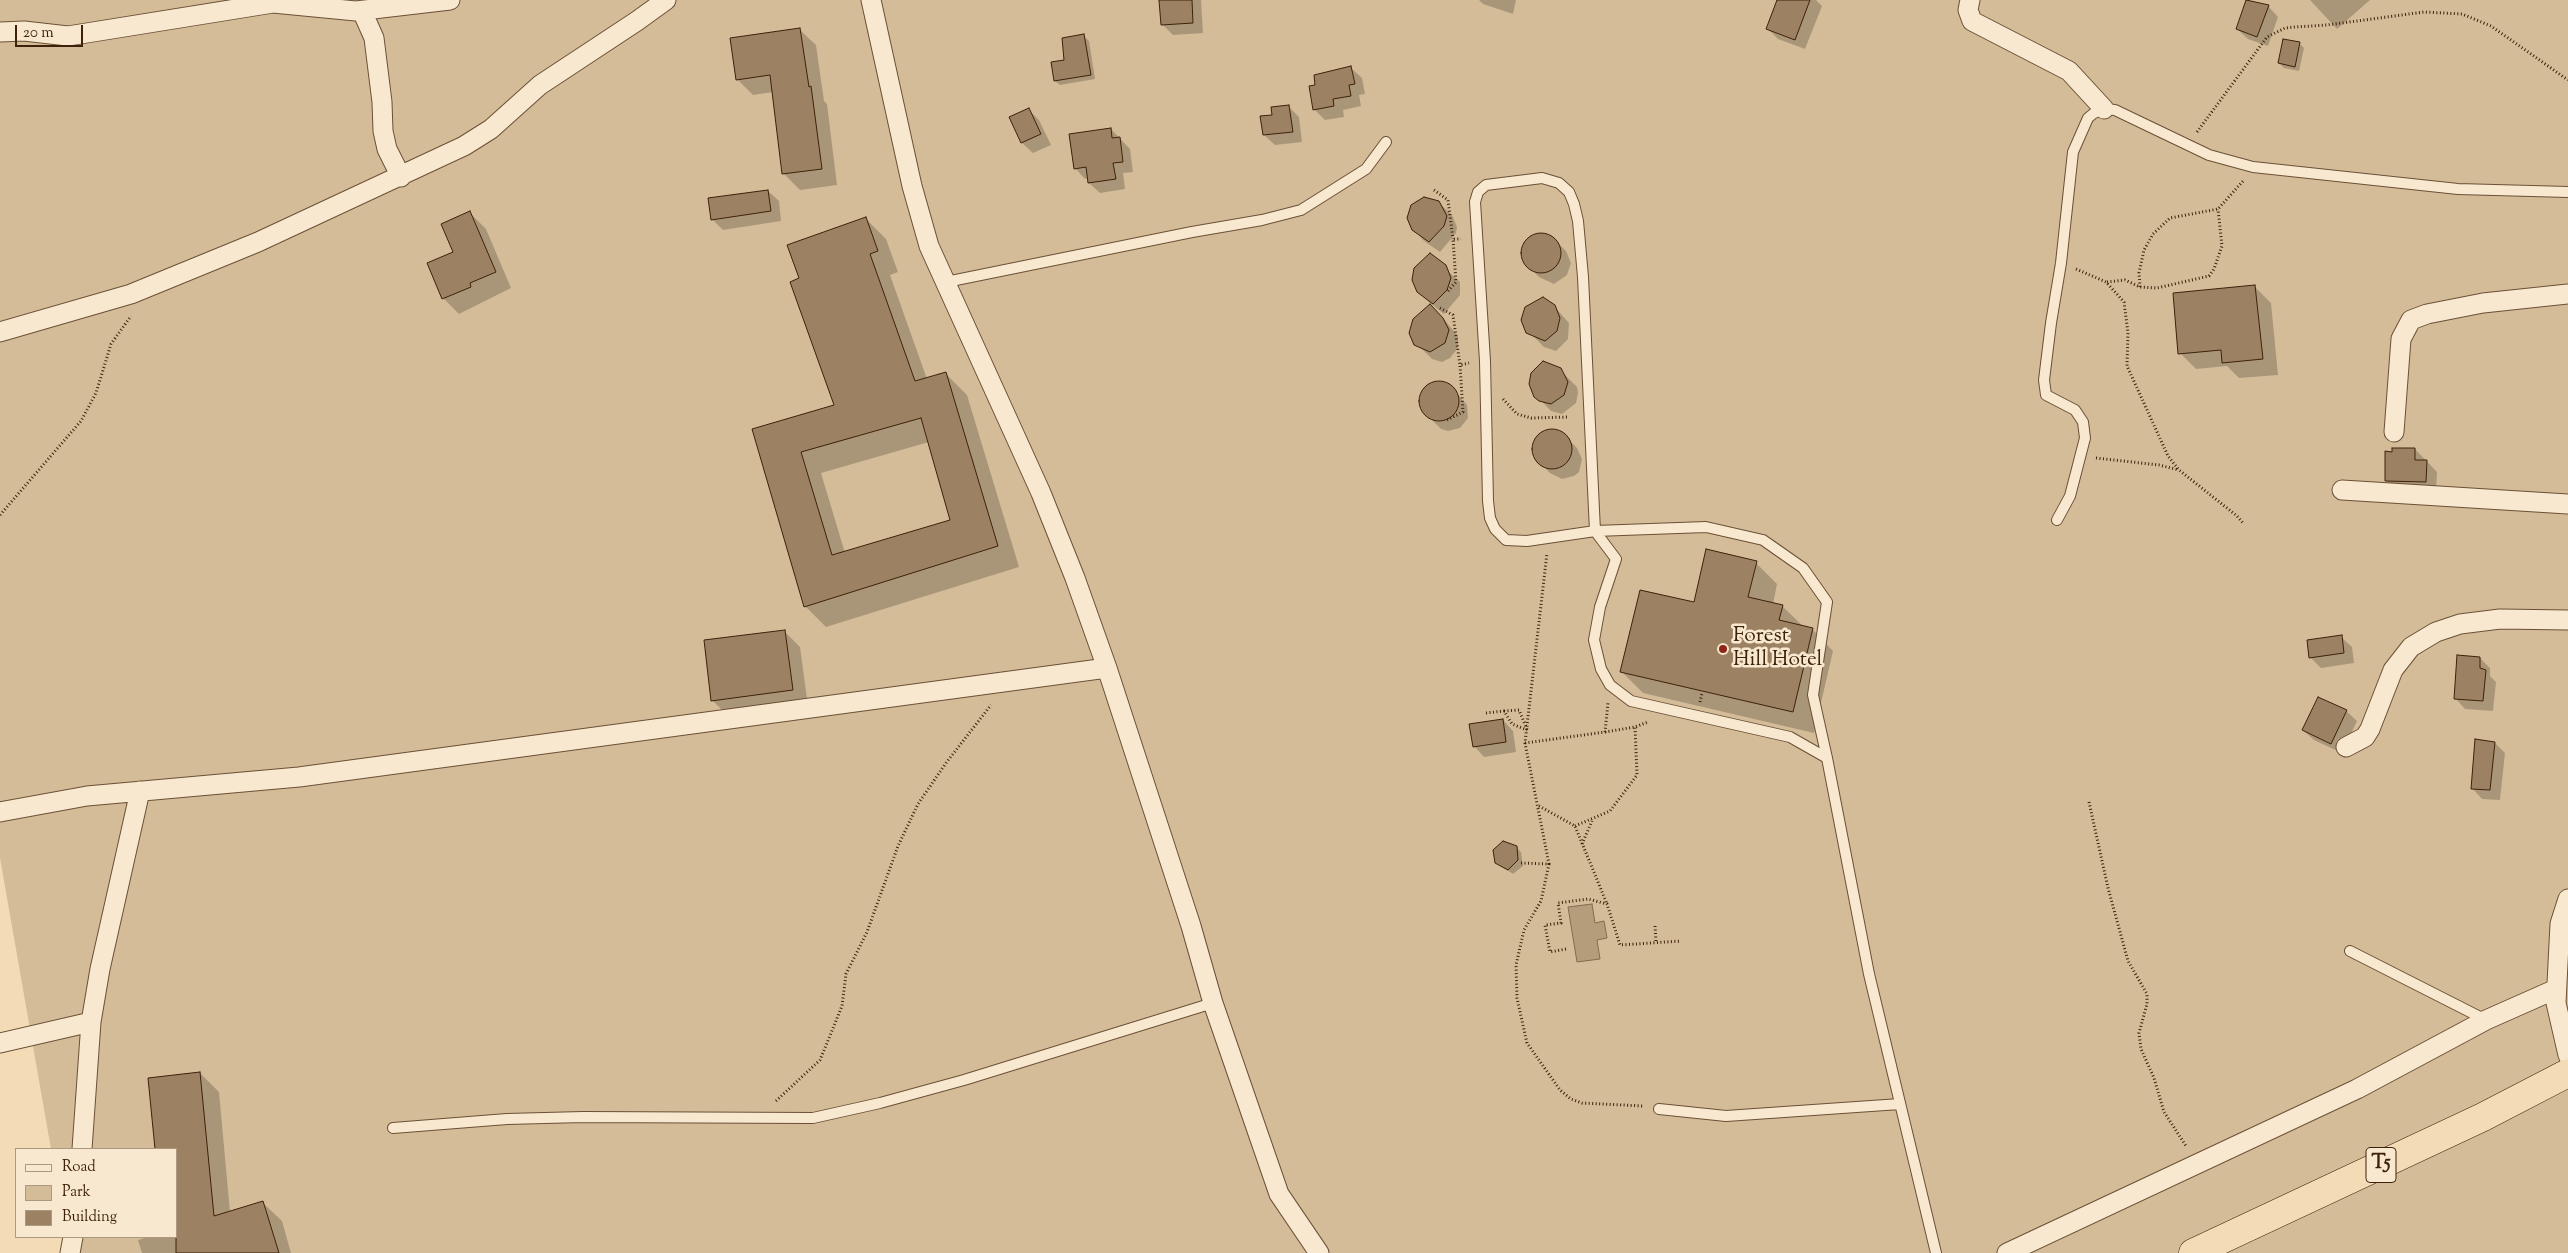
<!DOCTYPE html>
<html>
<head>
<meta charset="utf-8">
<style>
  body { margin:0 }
  #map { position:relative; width:2568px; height:1253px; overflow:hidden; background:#f3dcb5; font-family:"Sorts Mill Goudy",serif }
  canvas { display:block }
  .legend { position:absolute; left:15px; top:1148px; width:162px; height:90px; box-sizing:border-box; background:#f7e8cf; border:1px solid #ad9881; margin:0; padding:6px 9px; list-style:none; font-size:15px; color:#3e210b }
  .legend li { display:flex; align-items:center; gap:10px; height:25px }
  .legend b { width:25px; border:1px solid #ad9881 }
  .scale { position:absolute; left:15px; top:25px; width:68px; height:22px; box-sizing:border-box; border:2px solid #3e210b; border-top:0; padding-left:6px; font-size:15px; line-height:18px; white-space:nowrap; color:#3e210b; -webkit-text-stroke:4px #f7e8cf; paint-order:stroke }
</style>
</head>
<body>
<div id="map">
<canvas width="2568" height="1253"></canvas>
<ul class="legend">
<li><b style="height:6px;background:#f7e8cf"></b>Road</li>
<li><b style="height:14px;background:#d4bc98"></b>Park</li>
<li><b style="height:14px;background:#9c8263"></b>Building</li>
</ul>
<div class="scale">20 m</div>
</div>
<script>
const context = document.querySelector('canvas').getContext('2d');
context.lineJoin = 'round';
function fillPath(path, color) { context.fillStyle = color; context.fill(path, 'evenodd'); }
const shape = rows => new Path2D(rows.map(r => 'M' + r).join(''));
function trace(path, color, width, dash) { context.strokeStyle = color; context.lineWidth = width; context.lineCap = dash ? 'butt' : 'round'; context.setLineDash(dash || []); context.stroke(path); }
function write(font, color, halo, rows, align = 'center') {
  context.font = font + ' "Sorts Mill Goudy",serif'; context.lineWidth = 5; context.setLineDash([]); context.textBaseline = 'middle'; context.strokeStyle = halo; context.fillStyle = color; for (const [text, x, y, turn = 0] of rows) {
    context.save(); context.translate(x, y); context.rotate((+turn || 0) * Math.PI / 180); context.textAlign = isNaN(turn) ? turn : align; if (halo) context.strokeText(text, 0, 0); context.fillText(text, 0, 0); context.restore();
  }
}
const green = shape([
  [0,0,2568,0,2568,1253,70,1253,67,1237,176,1237,176,1149,51,1149,0,858]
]);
const water = shape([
  [1592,904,1595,923,1604,921,1607,938,1597,940,1600,959,1577,962,1568,907,1592,904]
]);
const shadow = shape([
  [1161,0,1201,0,1203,33,1173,35,1162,24],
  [1479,0,1516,0,1513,14,1483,4],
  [1779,0,1816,0,1822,6,1805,49,1778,39,1768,29],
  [2248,0,2268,6,2278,17,2268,46,2248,39,2237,29],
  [2310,0,2370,0,2337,29],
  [800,30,816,45,824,101,827,104,837,185,800,190,784,174,773,92,753,95,737,79],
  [1084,36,1089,41,1095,79,1060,85,1055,81],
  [2299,43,2304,48,2299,71,2284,68,2279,63],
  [1351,68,1362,78,1365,94,1359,95,1361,106,1343,110,1344,117,1325,120,1314,109,1317,86],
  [1288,106,1299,117,1302,142,1275,145,1264,135],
  [1028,109,1039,120,1051,145,1033,153,1022,143,1011,118],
  [1111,129,1130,149,1133,172,1123,173,1125,189,1100,193,1089,183,1089,178,1085,179,1075,168],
  [768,191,779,201,781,221,723,230,712,219],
  [1424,199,1440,204,1452,215,1457,227,1456,233,1440,252,1424,241,1409,224,1409,211,1416,201],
  [470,213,486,229,511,288,459,314,443,298,454,252],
  [865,218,886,239,898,272,890,275,927,379,946,374,967,395,1019,567,826,627,805,606,753,430,836,406,801,279],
  [929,442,952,521,845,553,821,473],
  [1538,235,1550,237,1555,240,1566,251,1571,263,1567,275,1554,284,1539,277,1528,266,1523,254,1526,242],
  [1430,255,1460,282,1460,295,1444,314,1429,302,1414,286,1414,273],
  [2255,287,2271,303,2278,375,2239,378,2227,366,2196,369,2180,353],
  [1543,299,1552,304,1569,323,1568,339,1556,351,1544,347,1523,326,1523,314,1530,304],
  [1441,316,1458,336,1458,348,1450,358,1442,362,1432,359,1412,339],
  [1557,367,1577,387,1578,393,1576,403,1562,414,1551,411,1531,390,1530,384],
  [1438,382,1451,387,1467,405,1468,418,1460,428,1448,431,1441,429,1421,409,1421,396,1428,386],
  [1552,430,1566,437,1577,448,1582,459,1579,472,1574,476,1562,479,1550,473,1539,462,1534,450,1536,440,1542,433],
  [2415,449,2437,472,2436,492,2397,491,2386,480],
  [1756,563,1777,584,1773,604,1782,606,1804,627,1812,629,1833,651,1814,733,1643,693,1622,672,1694,604],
  [784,631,800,647,808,706,728,716,712,700],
  [2341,637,2352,647,2354,663,2321,668,2310,657],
  [2480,658,2490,668,2490,676,2496,682,2493,711,2465,709,2455,698],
  [2346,711,2357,721,2342,753,2314,740,2303,730],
  [1503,720,1513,731,1516,752,1484,757,1474,746],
  [2495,743,2505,753,2500,800,2482,799,2472,788],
  [1516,847,1521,852,1523,866,1513,874,1496,863],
  [200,1073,219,1092,230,1212,263,1203,282,1221,291,1253,142,1253,138,1240,148,1237,176,1237,176,1149,156,1149,149,1079]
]);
const building = shape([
  [1159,0,1192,0,1193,23,1161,25,1159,0],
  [1777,0,1810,0,1795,40,1766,29,1777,0],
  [2246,0,2269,5,2257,37,2236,29,2246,0],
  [800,28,809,87,811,86,822,169,782,174,770,75,736,80,730,38,800,28],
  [1084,34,1091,75,1054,81,1051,62,1064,60,1062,38,1084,34],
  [2283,39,2300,42,2295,67,2278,63,2283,39],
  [1351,66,1355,84,1349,85,1351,96,1333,99,1334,106,1313,110,1309,86,1315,85,1314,75,1351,66],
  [1289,105,1293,132,1263,135,1260,116,1272,115,1271,107,1289,105],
  [1029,108,1041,134,1021,143,1009,117,1029,108],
  [1111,128,1112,138,1120,137,1123,162,1113,163,1116,179,1088,183,1086,167,1074,169,1069,134,1111,128],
  [768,190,771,211,711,220,708,198,768,190],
  [1424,197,1439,201,1447,216,1444,226,1429,242,1412,230,1407,218,1411,205,1424,197],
  [470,211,496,272,470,283,471,287,442,299,427,263,453,252,441,224,470,211],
  [866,217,878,251,870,254,915,381,946,372,998,546,804,607,752,429,834,405,790,282,799,278,787,245,866,217],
  [921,418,950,520,832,555,801,452,921,418],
  '1521 253a20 20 0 1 1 40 0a20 20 0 1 1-40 0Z',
  [1430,253,1446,265,1451,278,1447,290,1433,304,1417,292,1412,280,1414,268,1430,253],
  [2255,285,2263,359,2222,363,2221,350,2178,354,2173,293,2255,285],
  [1543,297,1555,305,1560,318,1557,331,1545,341,1526,333,1521,320,1525,307,1543,297],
  [1430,304,1443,318,1449,330,1445,343,1430,352,1414,345,1409,333,1413,319,1430,304],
  [1543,361,1561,368,1568,382,1564,395,1551,404,1539,401,1534,397,1529,384,1531,373,1543,361],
  '1419 401a20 20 0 1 1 40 0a20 20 0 1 1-40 0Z',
  '1532 449a20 20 0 1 1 40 0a20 20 0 1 1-40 0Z',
  [2392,448,2415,448,2415,460,2427,460,2426,482,2385,481,2385,451,2392,452,2392,448],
  [1706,549,1757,561,1748,597,1783,605,1779,620,1813,628,1793,712,1620,672,1640,590,1694,602,1706,549],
  [785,630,793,690,711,701,704,640,785,630],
  [2342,635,2344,653,2309,658,2307,640,2342,635],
  [2457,655,2480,657,2480,668,2486,670,2483,701,2454,699,2457,655],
  [2318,697,2347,710,2331,744,2302,730,2318,697],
  [1503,719,1506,742,1473,747,1469,724,1503,719],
  [2475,739,2495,742,2490,790,2471,789,2475,739],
  [1503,841,1517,846,1518,860,1508,870,1495,863,1493,850,1503,841],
  [200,1072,214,1216,263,1201,279,1253,176,1253,176,1149,155,1149,148,1078,200,1072]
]);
const path = shape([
  [2197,132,2267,37,2285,28,2295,27,2327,25,2424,12,2462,14,2491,26,2568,80],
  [1434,190,1448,200,1453,239],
  [2076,269,2106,282,2124,302,2128,333,2127,366,2168,456,2179,470,2237,516,2243,523],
  [2107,282,2125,280,2140,287,2157,288,2209,276,2214,269,2222,246,2218,209],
  [2140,287,2139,273,2144,250,2153,234,2170,218,2218,209,2244,180],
  [1448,291,1456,282,1453,239,1461,239],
  [1440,308,1453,315,1460,365],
  [1503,399,1517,414,1531,418,1569,417],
  [1447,420,1463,412,1460,365,1469,363],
  [2096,458,2159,465,2179,470],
  [0,515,81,421,96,393,111,344,131,316],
  [1700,702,1702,693],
  [1504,711,1519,710,1527,729],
  [1486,713,1504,711,1512,724,1527,730],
  [1605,732,1635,727,1648,722],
  [1525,743,1605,732,1608,703],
  [2089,802,2108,888,2128,961,2147,994,2147,1004,2139,1033,2141,1049,2154,1078,2164,1112,2186,1146],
  [1539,806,1575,826,1607,904],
  [1575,826,1610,811,1637,775,1635,727],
  [1582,844,1592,821],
  [1521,863,1549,864,1525,743,1547,553],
  [1549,864,1541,901,1524,930,1516,965,1517,998,1527,1043,1560,1090,1571,1099,1582,1103,1643,1106],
  [1655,926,1656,942],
  [1566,949,1550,952,1545,925,1561,923,1558,903,1588,899,1607,904,1620,945,1681,941],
  [776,1101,820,1060,842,1006,846,974,867,932,898,846,918,804,946,763,991,705]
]);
const lane = shape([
  [946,282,1192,232,1262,220,1301,210,1366,169,1386,142],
  [2057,520,2070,496,2085,438,2083,422,2075,410,2046,395,2044,380,2051,323,2061,263,2073,152,2088,118,2094,113,2104,109,2115,110,2209,155,2253,167,2458,189,2568,192],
  [1827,758,1813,695,1827,602,1803,568,1763,540,1706,527,1595,531,1527,541,1506,540,1495,529,1490,518,1488,501,1485,361,1475,202,1478,192,1486,185,1542,178,1559,183,1569,192,1574,204,1578,221,1583,277,1595,531,1616,559,1600,607,1594,640,1601,669,1610,685,1631,701,1790,737,1827,758,1869,974,1936,1253],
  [2350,951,2486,1020],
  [1659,1109,1726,1116,1900,1104],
  [393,1128,507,1119,583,1117,813,1118,880,1103,964,1080,1213,1003]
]);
const street = shape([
  [871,0,912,186,929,246,1041,493,1075,578,1107,668,1191,926,1213,1003,1279,1194,1319,1253],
  [1970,0,1968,10,1972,21,2069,71,2104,109],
  [362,11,374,38,382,102,383,131,387,149,401,177],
  [0,32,24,31,68,36,273,3,356,11,450,0],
  [0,332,131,294,258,242,464,146,491,129,540,85,637,21,666,0],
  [2394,432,2401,339,2411,320,2427,314,2483,303,2568,294],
  [2342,490,2568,504],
  [2346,747,2365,737,2370,729,2393,670,2411,647,2436,632,2460,624,2500,619,2568,620],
  [0,812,87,796,299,777,1107,668],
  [2568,899,2560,924,2556,1003,2568,1055],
  [0,1043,91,1022],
  [82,1149,91,1022,100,969,140,791],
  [70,1253,73,1237],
  [2007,1253,2357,1089,2486,1020,2556,989]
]);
const highway = shape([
  [2193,1253,2483,1117,2568,1073]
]);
const markers = [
  [1723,649,5,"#8f2418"]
];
const shields = [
  [2381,1165,30]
];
const shieldNames = [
  ["T5",2381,1165]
];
const poiNames = [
  ["Forest",1733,637],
  ["Hill Hotel",1733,661]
];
fillPath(green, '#d4bc98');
fillPath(water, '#b59c7b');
trace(water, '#856b4e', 1);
fillPath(shadow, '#0003');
fillPath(building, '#9c8263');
trace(building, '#3e210b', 1);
trace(lane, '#6b5036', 12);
trace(street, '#6b5036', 21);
trace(highway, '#3e210b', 29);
trace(path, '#3e210b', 3, [1, 2.5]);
trace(lane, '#f7e8cf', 10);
trace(street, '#f7e8cf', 19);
trace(highway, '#f3dcb5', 28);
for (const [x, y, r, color] of markers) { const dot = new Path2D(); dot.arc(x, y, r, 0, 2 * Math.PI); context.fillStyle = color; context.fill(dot); trace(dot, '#f7e8cf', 2); }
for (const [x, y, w] of shields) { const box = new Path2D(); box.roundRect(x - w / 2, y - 17.5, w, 35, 4); context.fillStyle = '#f7e8cf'; context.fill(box); trace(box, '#3e210b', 1); }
write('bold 20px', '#3e210b', null, shieldNames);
write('21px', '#3e210b', '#f7e8cf', poiNames, 'left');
</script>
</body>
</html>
